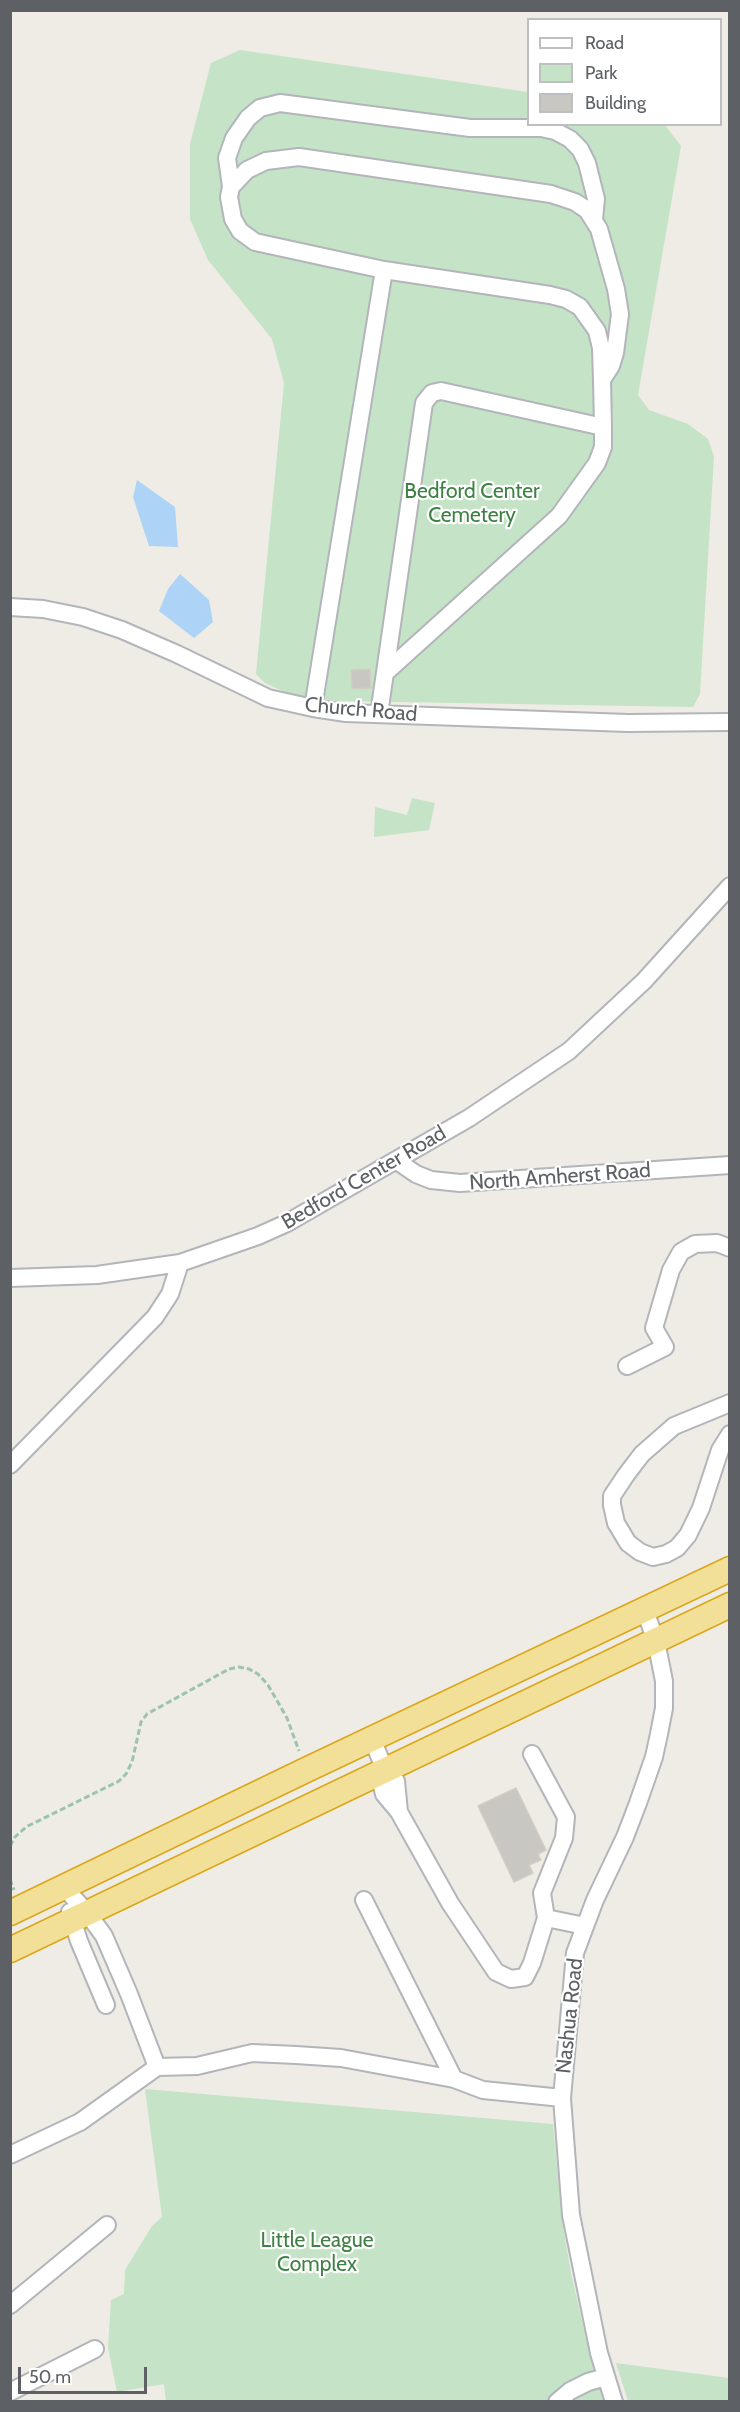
<!DOCTYPE html>
<html>
<head>
<meta charset="utf-8">
<style>
  body { margin:0 }
  #map { position:relative; width:740px; height:2412px; overflow:hidden; background:#eeece5; font-family:Cabin,sans-serif }
  canvas { display:block }
  .frame { position:absolute; inset:0; border:12px solid #5d6064; pointer-events:none }
  .legend { position:absolute; left:527px; top:18px; width:195px; height:108px; box-sizing:border-box; background:#fff; border:2px solid #bebfc1; margin:0; padding:8px 10px; list-style:none; font-size:18px; color:#5d6064 }
  .legend li { display:flex; align-items:center; gap:12px; height:30px }
  .legend b { width:30px; border:2px solid #bebfc1 }
  .scale { position:absolute; left:18px; top:2367px; width:129px; height:27px; box-sizing:border-box; border:3px solid #5d6064; border-top:0; padding-left:8px; font-size:18px; line-height:21px; white-space:nowrap; color:#5d6064; -webkit-text-stroke:4px #fff; paint-order:stroke }
</style>
</head>
<body>
<div id="map">
<canvas width="740" height="2412"></canvas>
<div class="frame"></div>
<ul class="legend">
<li><b style="height:8px;background:#fff"></b>Road</li>
<li><b style="height:16px;background:#c5e3c6"></b>Park</li>
<li><b style="height:16px;background:#c9c7c2"></b>Building</li>
</ul>
<div class="scale">50 m</div>
</div>
<script>
const context = document.querySelector('canvas').getContext('2d');
context.lineJoin = 'round';
function fillPath(path, color) { context.fillStyle = color; context.fill(path, 'evenodd'); }
const shape = rows => new Path2D(rows.map(r => 'M' + r).join(''));
function trace(path, color, width, dash) { context.strokeStyle = color; context.lineWidth = width; context.lineCap = dash ? 'butt' : 'round'; context.setLineDash(dash || []); context.stroke(path); }
function write(font, color, halo, rows, align = 'center') {
  context.font = font + ' Cabin,sans-serif'; context.lineWidth = 4.5; context.setLineDash([]); context.textBaseline = 'middle'; context.strokeStyle = halo; context.fillStyle = color; for (const [text, x, y, turn = 0] of rows) {
    context.save(); context.translate(x, y); context.rotate((+turn || 0) * Math.PI / 180); context.textAlign = isNaN(turn) ? turn : align; if (halo) context.strokeText(text, 0, 0); context.fillText(text, 0, 0); context.restore();
  }
}
const green = shape([
  [240,50,528,92,528,124,665,125,681,146,638,395,649,410,688,424,708,439,714,456,700,694,693,707,337,701,291,695,265,683,256,674,284,383,272,339,208,260,190,219,190,144,211,63],
  [412,798,435,803,429,830,374,837,375,807,407,815],
  [145,2089,553,2124,562,2221,571,2273,589,2351,604,2401,166,2402,164,2384,117,2392,108,2348,111,2300,124,2294,125,2270,152,2226,162,2217],
  [616,2363,729,2378,729,2401,628,2401]
]);
const water = shape([
  [137,480,175,507,178,547,149,546,133,497],
  [180,574,209,600,213,622,194,638,159,611,168,589]
]);
const building = shape([
  [370,669,371,688,352,689,351,670,370,669],
  [516,1788,546,1850,538,1854,541,1860,529,1865,533,1873,514,1882,478,1806,516,1788]
]);
const path = shape([
  [10,1846,15,1837,26,1827,119,1781,126,1774,132,1762,141,1722,147,1714,229,1669,239,1667,249,1669,258,1674,268,1685,287,1718,299,1751],
  [10,1879,14,1890]
]);
const minor = shape([
  [231,187,227,158,234,138,248,118,260,108,280,103,470,128,541,128,555,131,570,139,580,149,587,163,596,199,594,219],
  [10,607,43,609,83,617,122,630,177,654,268,698,313,708,346,713,628,723,730,722],
  [385,673,559,516,597,463,603,447,603,427,602,380,601,348,597,331,580,307,566,299,550,295,384,270,255,242,240,231,233,219,229,197,231,187,247,170,266,161,299,157,551,194,575,202,587,210,599,229,616,289,620,314,615,353,611,366,602,380],
  [313,708,384,270],
  [379,714,424,403,432,393,441,391,603,427],
  [397,1161,416,1174,431,1180,460,1183,730,1165],
  [10,1278,97,1275,180,1263,258,1236,287,1223,469,1118,569,1051,644,981,730,886],
  [627,1366,665,1347,654,1328,671,1270,681,1252,695,1244,717,1243,730,1248],
  [730,1403,674,1426,642,1454,626,1475,612,1496,612,1505,616,1523,628,1543,640,1552,653,1557,666,1554,677,1548,688,1535,701,1508,720,1450,730,1434],
  [10,1465,155,1317,170,1294,180,1263],
  [372,1739,385,1770,396,1781,399,1812,450,1903,496,1972,511,1979,525,1977,532,1963,546,1918,542,1893,564,1838,566,1817,532,1754],
  [385,1770,382,1786,384,1794,399,1812],
  [65,1888,88,1914,104,1936,129,1994,157,2067],
  [364,1900,454,2079,483,2090,562,2098],
  [70,1912,79,1941,106,2005],
  [546,1918,585,1926],
  [10,2155,80,2122,157,2067,197,2066,252,2053,296,2055,341,2058,454,2079],
  [10,2305,107,2225],
  [10,2392,95,2349],
  [557,2402,570,2391,588,2382,606,2377],
  [614,2402,599,2353,571,2215,562,2098,575,1953,595,1900,625,1837,638,1803,654,1757,659,1734,664,1708,664,1681,656,1641,644,1608]
]);
const highway = shape([
  [10,1913,306,1770,730,1569],
  [10,1950,730,1605]
]);
const parkNames = [
  ["Bedford Center",472,492],
  ["Cemetery",472,516],
  ["Little League",317,2241],
  ["Complex",317,2265]
];
const streetNames = [
  ["Church Road",361,710,5],
  ["North Amherst Road",560,1177,-4],
  ["Bedford Center Road",364,1178,-30],
  ["Nashua Road",570,2016,-84]
];
fillPath(green, '#c5e3c6');
fillPath(water, '#add3f6');
fillPath(building, '#c9c7c2');
trace(building, '#d2cec4', 1.5);
trace(minor, '#b2b5b9', 20);
trace(highway, '#dba718', 27);
trace(path, '#9ec3ab', 3, [6, 3]);
trace(minor, '#fff', 16);
trace(highway, '#f2df98', 24);
write('21px', '#3f8145', '#fff', parkNames);
write('21px', '#5d6064', '#fff', streetNames);
</script>
</body>
</html>
